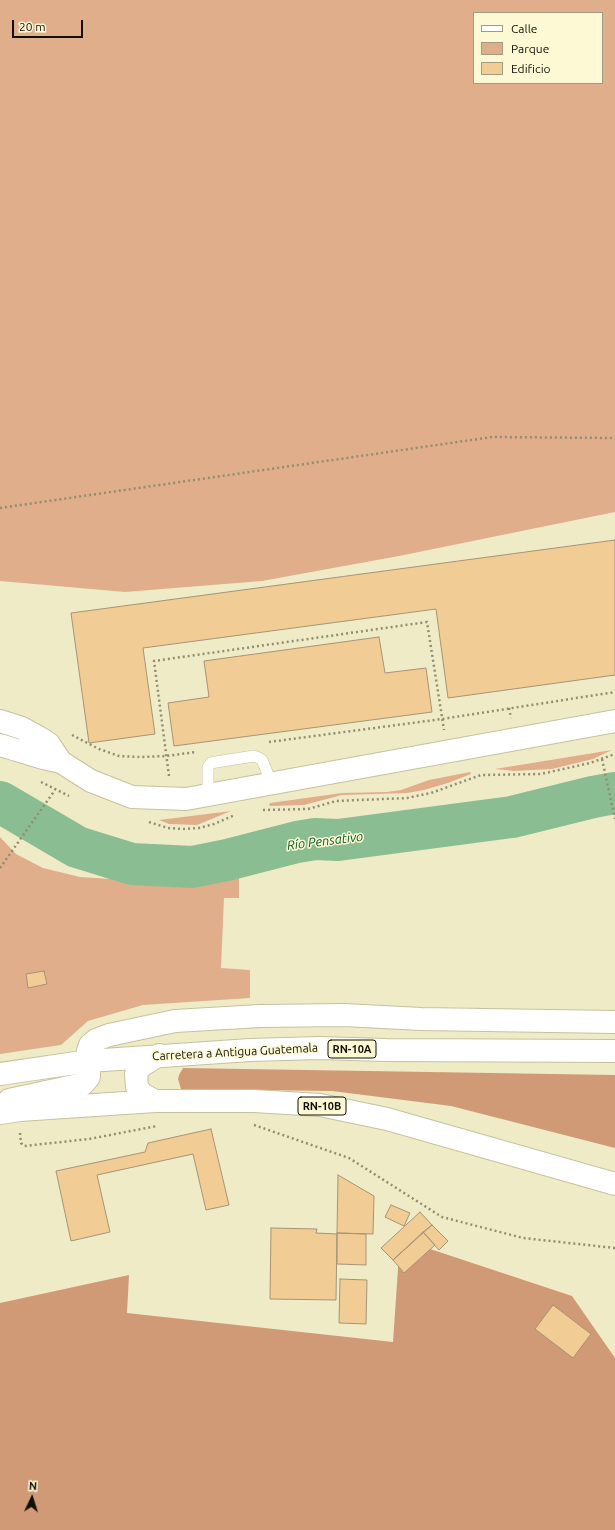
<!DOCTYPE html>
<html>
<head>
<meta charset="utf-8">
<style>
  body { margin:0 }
  #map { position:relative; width:615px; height:1530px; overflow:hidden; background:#f0ebc7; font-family:Ubuntu,sans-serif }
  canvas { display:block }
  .legend { position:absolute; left:473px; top:12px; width:130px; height:72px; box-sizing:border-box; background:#fdf9d4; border:1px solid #9f9c81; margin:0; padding:5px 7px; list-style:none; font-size:12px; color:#111004 }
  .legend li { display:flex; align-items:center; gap:8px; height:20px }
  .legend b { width:20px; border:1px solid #9f9c81 }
  .north { position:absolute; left:12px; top:1478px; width:40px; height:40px; -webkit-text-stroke:3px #fdf9d4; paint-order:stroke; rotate:4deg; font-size:11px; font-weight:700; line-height:16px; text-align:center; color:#111004 }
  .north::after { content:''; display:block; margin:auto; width:14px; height:18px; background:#111004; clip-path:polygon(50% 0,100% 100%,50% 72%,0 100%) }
  .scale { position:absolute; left:12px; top:20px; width:71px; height:18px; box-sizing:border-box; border:2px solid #111004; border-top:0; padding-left:5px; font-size:12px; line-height:14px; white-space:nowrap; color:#111004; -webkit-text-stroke:3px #fdf9d4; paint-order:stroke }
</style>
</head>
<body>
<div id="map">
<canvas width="615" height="1530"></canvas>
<ul class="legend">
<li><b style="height:5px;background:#fff"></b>Calle</li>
<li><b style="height:11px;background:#e1ae8c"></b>Parque</li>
<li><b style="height:11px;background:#f1cd95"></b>Edificio</li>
</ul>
<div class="north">N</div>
<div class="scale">20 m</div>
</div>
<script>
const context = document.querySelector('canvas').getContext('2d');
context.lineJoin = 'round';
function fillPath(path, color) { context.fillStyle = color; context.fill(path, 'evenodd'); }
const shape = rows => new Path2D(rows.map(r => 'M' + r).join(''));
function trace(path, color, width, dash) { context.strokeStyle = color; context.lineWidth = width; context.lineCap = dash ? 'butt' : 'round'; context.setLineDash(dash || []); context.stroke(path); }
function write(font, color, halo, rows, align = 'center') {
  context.font = font + ' Ubuntu,sans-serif'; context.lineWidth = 3; context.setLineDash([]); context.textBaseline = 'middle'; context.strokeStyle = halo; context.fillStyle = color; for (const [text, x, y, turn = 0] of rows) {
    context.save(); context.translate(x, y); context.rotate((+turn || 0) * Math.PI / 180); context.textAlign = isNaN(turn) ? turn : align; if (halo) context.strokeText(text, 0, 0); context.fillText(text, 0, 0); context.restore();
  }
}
const green = shape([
  [0,0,615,0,615,512,399,556,262,581,125,592,0,581],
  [474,13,602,13,602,83,474,83],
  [612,750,593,759,552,769,514,771,495,769],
  [470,772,471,774,448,783,424,790,407,793,342,795,304,805,270,806,269,805,270,803,342,793,387,792,401,790,429,780],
  [231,811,197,825,169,824,159,820],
  [0,837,16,854,43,868,80,877,187,884,239,877,239,898,224,898,221,968,250,970,250,998,143,1005,88,1021,61,1045,0,1054]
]);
const forest = shape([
  [183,1068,615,1075,615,1148,451,1106,332,1091,181,1089,178,1079,179,1075],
  [400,1239,572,1296,615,1358,615,1530,0,1530,0,1303,129,1275,127,1313,393,1342]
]);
const river = shape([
  [0,802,77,847,132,864,192,867,227,860,297,842,315,839,338,840,512,817,593,797,615,793]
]);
const building = shape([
  [615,540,615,675,448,698,436,609,143,648,155,734,89,743,71,613,615,540],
  [379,637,385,673,426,668,432,712,174,746,168,703,209,697,204,661,379,637],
  [44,971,47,984,28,988,26,974,44,971],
  [211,1129,229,1205,206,1210,193,1154,97,1175,110,1232,71,1241,56,1171,145,1152,148,1143,211,1129],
  [338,1175,374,1196,373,1234,337,1233,338,1175],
  [391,1205,410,1213,404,1226,385,1217,391,1205],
  [420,1212,432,1225,393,1260,381,1248,420,1212],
  [432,1225,448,1241,439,1250,423,1232,432,1225],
  [271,1228,317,1229,316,1233,337,1234,336,1300,270,1299,271,1228],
  [423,1232,435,1245,404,1273,393,1260,423,1232],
  [337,1233,366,1234,366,1265,337,1264,337,1233],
  [340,1279,367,1280,366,1324,339,1323,340,1279],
  [553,1305,591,1334,573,1358,535,1329,553,1305]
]);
const path = shape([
  [0,508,492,437,615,438],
  [509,708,511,718],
  [72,735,99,749,119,756,140,757,166,756,196,752],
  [269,742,442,719,615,692],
  [602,759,615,819],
  [169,776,154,661,427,622,444,730],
  [41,782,69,796],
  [263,810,308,809,336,801,407,798,431,793,481,775,541,774,590,763,615,754],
  [149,822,168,828,183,829,199,828,214,824,235,815],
  [0,868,55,790],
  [254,1125,349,1158,442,1217,523,1238,615,1248],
  [20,1133,21,1143,24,1146,89,1139,157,1126]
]);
const service = shape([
  [208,795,208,767,211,763,216,762,254,756,259,758,262,760,272,784]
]);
const minor = shape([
  [0,721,22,728,40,738,49,744,61,762],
  [0,745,43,758,61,762,91,781,132,797,186,799,615,721]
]);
const tertiary = shape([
  [89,1061,88,1051,90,1045,96,1040,109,1035,175,1021,260,1016,344,1015,421,1019,615,1022]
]);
const primary = shape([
  [0,1074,89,1061,250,1050,319,1048,386,1050,615,1051],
  [9,1100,83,1084,89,1077,89,1061],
  [155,1101,142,1094,137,1087,136,1074,141,1066,159,1055],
  [0,1113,20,1110,155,1101,254,1101,320,1105,387,1119,615,1184]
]);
const shields = [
  [352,1049,48],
  [322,1106,48]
];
const shieldNames = [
  ["RN-10A",352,1049],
  ["RN-10B",322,1106]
];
const streetNames = [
  ["Carretera a Antigua Guatemala",235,1052,-3]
];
const waterNames = [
  ["Río Pensativo",325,841,-7]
];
fillPath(green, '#e1ae8c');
fillPath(forest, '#d19a76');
trace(river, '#8abe92', 42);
fillPath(building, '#f1cd95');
trace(building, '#a69375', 1);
trace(service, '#c5c19e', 12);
trace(minor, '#c5c19e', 24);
trace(tertiary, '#c5c19e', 24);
trace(primary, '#c5c19e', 24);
trace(path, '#908d73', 2.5, [2, 3]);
trace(service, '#fff', 11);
trace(minor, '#fff', 22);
trace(tertiary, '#fff', 22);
trace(primary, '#fff', 22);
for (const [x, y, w] of shields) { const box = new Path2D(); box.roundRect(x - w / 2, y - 9, w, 18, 3); context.fillStyle = '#fdf9d4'; context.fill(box); trace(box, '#111004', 1); }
write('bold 11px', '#111004', null, shieldNames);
write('12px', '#111004', '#fdf9d4', streetNames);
write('italic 13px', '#045923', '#fdf9d4', waterNames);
</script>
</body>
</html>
